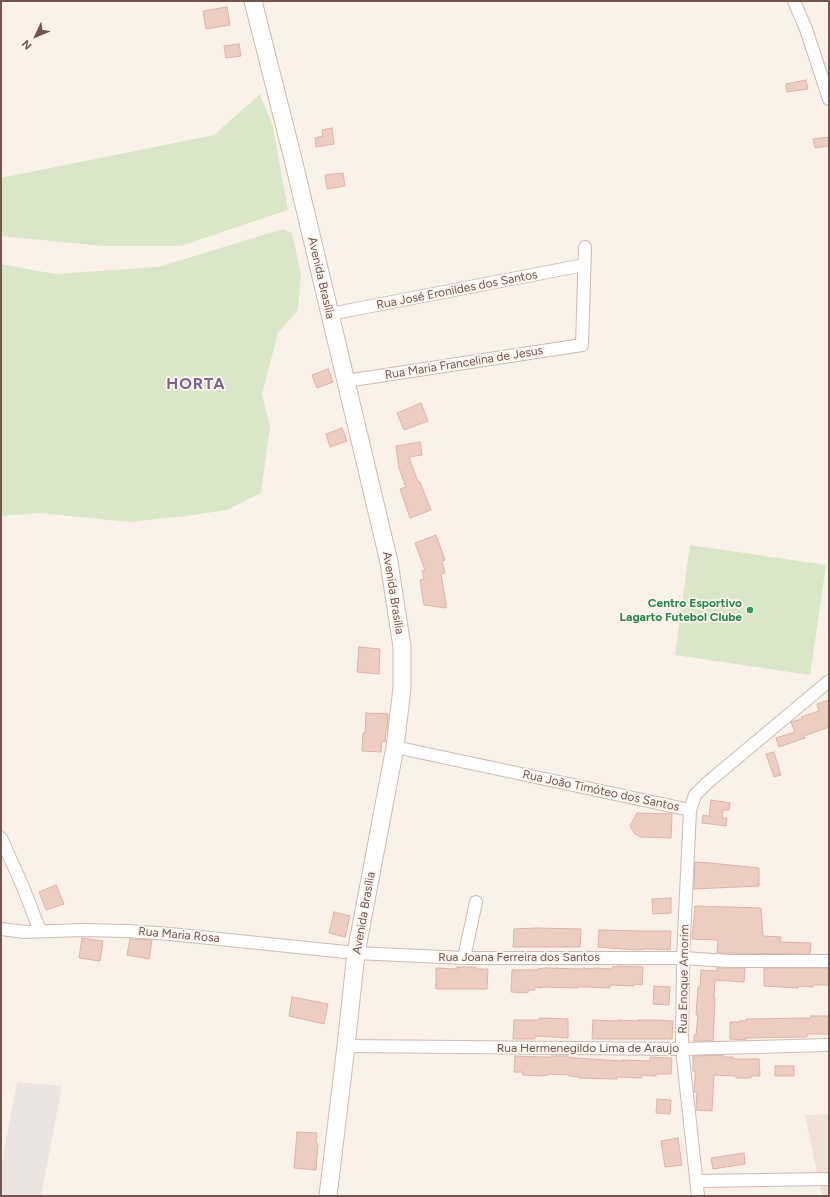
<!DOCTYPE html>
<html>
<head>
<meta charset="utf-8">
<style>
  body { margin:0 }
  #map { position:relative; width:830px; height:1197px; overflow:hidden; background:#faf1e8; font-family:Figtree,sans-serif }
  canvas { display:block }
  .frame { position:absolute; inset:0; border:2px solid #72564e; pointer-events:none }
  .north { position:absolute; left:16px; top:16px; width:40px; height:40px; -webkit-text-stroke:3px #fdf5ee; paint-order:stroke; rotate:226deg; font-size:11px; font-weight:700; line-height:16px; text-align:center; color:#72564e }
  .north::after { content:''; display:block; margin:auto; width:14px; height:18px; background:#72564e; clip-path:polygon(50% 0,100% 100%,50% 72%,0 100%) }
</style>
</head>
<body>
<div id="map">
<canvas width="830" height="1197"></canvas>
<div class="frame"></div>
<div class="north">N</div>
</div>
<script>
const context = document.querySelector('canvas').getContext('2d');
context.lineJoin = 'round';
function fillPath(path, color) { context.fillStyle = color; context.fill(path, 'evenodd'); }
const shape = rows => new Path2D(rows.map(r => 'M' + r).join(''));
function trace(path, color, width, dash) { context.strokeStyle = color; context.lineWidth = width; context.lineCap = dash ? 'butt' : 'round'; context.setLineDash(dash || []); context.stroke(path); }
function write(font, color, halo, rows, align = 'center') {
  context.font = font + ' Figtree,sans-serif'; context.lineWidth = 3.5; context.setLineDash([]); context.textBaseline = 'middle'; context.strokeStyle = halo; context.fillStyle = color; for (const [text, x, y, turn = 0] of rows) {
    context.save(); context.translate(x, y); context.rotate((+turn || 0) * Math.PI / 180); context.textAlign = isNaN(turn) ? turn : align; if (halo) context.strokeText(text, 0, 0); context.fillText(text, 0, 0); context.restore();
  }
}
const residential = shape([
  [829,1114,829,1196,822,1196,805,1115]
]);
const industrial = shape([
  [17,1082,62,1086,41,1196,1,1196,1,1166]
]);
const green = shape([
  [260,94,273,127,288,210,181,246,104,246,1,236,1,178,214,135],
  [283,229,292,233,301,274,298,310,278,333,262,394,270,426,261,493,227,510,186,516,129,522,39,513,1,516,1,264,55,274,158,267],
  [690,545,826,565,810,675,675,655]
]);
const building = shape([
  [227,7,230,25,206,29,203,11,227,7],
  [239,44,241,56,226,58,224,46,239,44],
  [806,80,808,89,787,92,786,84,806,80],
  [332,128,334,144,316,147,315,138,323,136,322,130,332,128],
  [829,137,829,146,815,148,813,139,829,137],
  [343,173,345,186,327,189,325,175,343,173],
  [328,369,333,382,317,388,312,375,328,369],
  [421,403,428,421,404,430,397,413,421,403],
  [342,428,347,441,330,447,326,434,342,428],
  [420,442,422,455,409,457,418,482,420,482,431,510,410,518,400,489,406,487,399,468,396,446,420,442],
  [436,535,445,560,442,561,445,573,441,574,446,603,446,608,424,605,420,580,424,579,422,571,425,570,415,543,436,535],
  [359,647,380,649,379,674,357,672,359,647],
  [829,700,829,727,804,736,805,738,779,747,776,738,795,732,791,722,802,719,801,717,819,711,817,704,829,700],
  [366,713,388,714,387,730,386,730,385,742,382,741,381,752,362,751,363,733,365,733,366,713],
  [774,752,781,775,774,777,766,754,774,752],
  [711,800,730,803,729,810,723,810,722,818,727,818,726,826,702,823,703,815,709,816,711,800],
  [637,813,672,814,671,838,641,837,635,834,630,826,637,813],
  [695,862,710,863,759,868,759,886,694,889,695,862],
  [56,885,64,904,46,910,39,892,56,885],
  [671,898,671,913,653,914,652,899,671,898],
  [695,906,761,908,763,936,781,937,780,942,811,943,810,954,717,953,718,940,692,939,695,906],
  [334,912,350,916,345,937,329,933,334,912],
  [537,928,581,929,580,947,513,947,514,929,537,928],
  [599,930,641,931,671,931,670,950,647,949,636,950,598,947,599,930],
  [82,938,103,941,100,961,79,958,82,938],
  [130,939,152,940,149,959,127,955,130,939],
  [619,966,643,967,642,985,634,984,634,986,610,985,610,988,589,987,578,987,578,988,542,987,542,988,535,987,535,990,528,990,528,993,511,992,512,970,537,970,537,969,545,968,583,969,583,968,593,969,593,968,612,969,612,967,619,966],
  [457,967,476,967,476,969,488,969,487,989,436,989,436,968,457,969,457,967],
  [717,968,745,968,744,982,715,980,714,998,715,998,713,1041,694,1041,694,1035,696,1035,698,1015,696,1015,698,987,700,987,701,970,717,971,717,968],
  [764,968,829,968,829,985,813,985,813,987,798,986,798,988,764,986,764,968],
  [654,986,670,987,669,1005,653,1004,654,986],
  [292,997,328,1004,324,1024,289,1016,292,997],
  [811,1016,829,1016,829,1034,807,1034,807,1037,745,1038,745,1040,730,1039,730,1022,739,1022,739,1021,746,1021,746,1019,811,1018,811,1016],
  [540,1018,568,1019,568,1038,535,1036,535,1039,513,1039,514,1020,540,1020,540,1018],
  [593,1020,618,1021,618,1020,638,1021,638,1020,656,1020,673,1021,672,1039,592,1039,593,1020],
  [723,1055,723,1057,733,1057,733,1059,759,1059,760,1076,751,1076,751,1078,736,1078,736,1076,714,1075,712,1111,696,1110,697,1092,694,1092,694,1091,695,1079,695,1071,693,1071,693,1056,723,1055],
  [515,1056,543,1057,551,1057,551,1056,568,1056,568,1057,575,1058,622,1061,622,1060,650,1061,650,1057,672,1058,671,1074,656,1074,656,1076,642,1075,642,1078,617,1077,617,1079,579,1078,579,1077,569,1076,569,1075,549,1074,549,1075,540,1076,523,1075,523,1072,514,1072,515,1056],
  [775,1066,794,1066,794,1076,775,1076,775,1066],
  [657,1099,671,1100,670,1114,656,1113,657,1099],
  [297,1132,317,1133,316,1143,318,1144,316,1170,294,1168,297,1132],
  [678,1138,682,1165,665,1167,661,1141,678,1138],
  [744,1153,745,1164,713,1169,711,1158,744,1153]
]);
const street = shape([
  [794,1,806,29,829,99],
  [330,314,584,265],
  [346,381,582,345,585,247],
  [395,747,690,810],
  [1,838,23,887,40,931],
  [1,929,25,932,81,930,128,931,170,934,356,953,464,958,683,958,728,961,829,961],
  [464,958,476,902],
  [346,1046,682,1049,829,1045],
  [697,1181,829,1179],
  [698,1196,682,1049,683,958,690,810,695,795,707,783,829,681]
]);
const secondary = shape([
  [253,1,293,159,389,562,402,647,402,688,395,747,356,953,346,1046,328,1196]
]);
const markers = [
  [750,610,4,"#2e9e5b"]
];
const streetNames = [
  ["Avenida Brasília",321,278,77],
  ["Rua José Eronildes dos Santos",457,290,-11],
  ["Rua Maria Francelina de Jesus",464,363,-9],
  ["Avenida Brasília",393,593,81],
  ["Rua João Timóteo dos Santos",601,791,12],
  ["Avenida Brasília",364,913,-80],
  ["Rua Maria Rosa",179,935,5],
  ["Rua Joana Ferreira dos Santos",519,957],
  ["Rua Enoque Amorim",684,979,-89],
  ["Rua Hermenegildo Lima de Araujo",588,1048]
];
const leisureNames = [
  ["Centro Esportivo",742,603],
  ["Lagarto Futebol Clube",742,617]
];
const districtNames = [
  ["HORTA",196,384]
];
fillPath(residential, '#f1e2d7');
fillPath(industrial, '#ebe5e1');
fillPath(green, '#d9e7c8');
fillPath(building, '#edcdc2');
trace(building, '#deb2a4', 1);
trace(street, '#cebab2', 14);
trace(secondary, '#d0b9b0', 19);
trace(street, '#fff', 12);
trace(secondary, '#fff', 17);
for (const [x, y, r, color] of markers) { const dot = new Path2D(); dot.arc(x, y, r, 0, 2 * Math.PI); context.fillStyle = color; context.fill(dot); trace(dot, '#fdf5ee', 1.5); }
write('12px', '#72564e', '#fdf5ee', streetNames);
write('bold 12px', '#27864d', '#fdf5ee', leisureNames, 'right');
context.letterSpacing = '1px';
write('bold 16px', '#7a668e', '#fdf5ee', districtNames);
context.letterSpacing = '0px';
</script>
</body>
</html>
